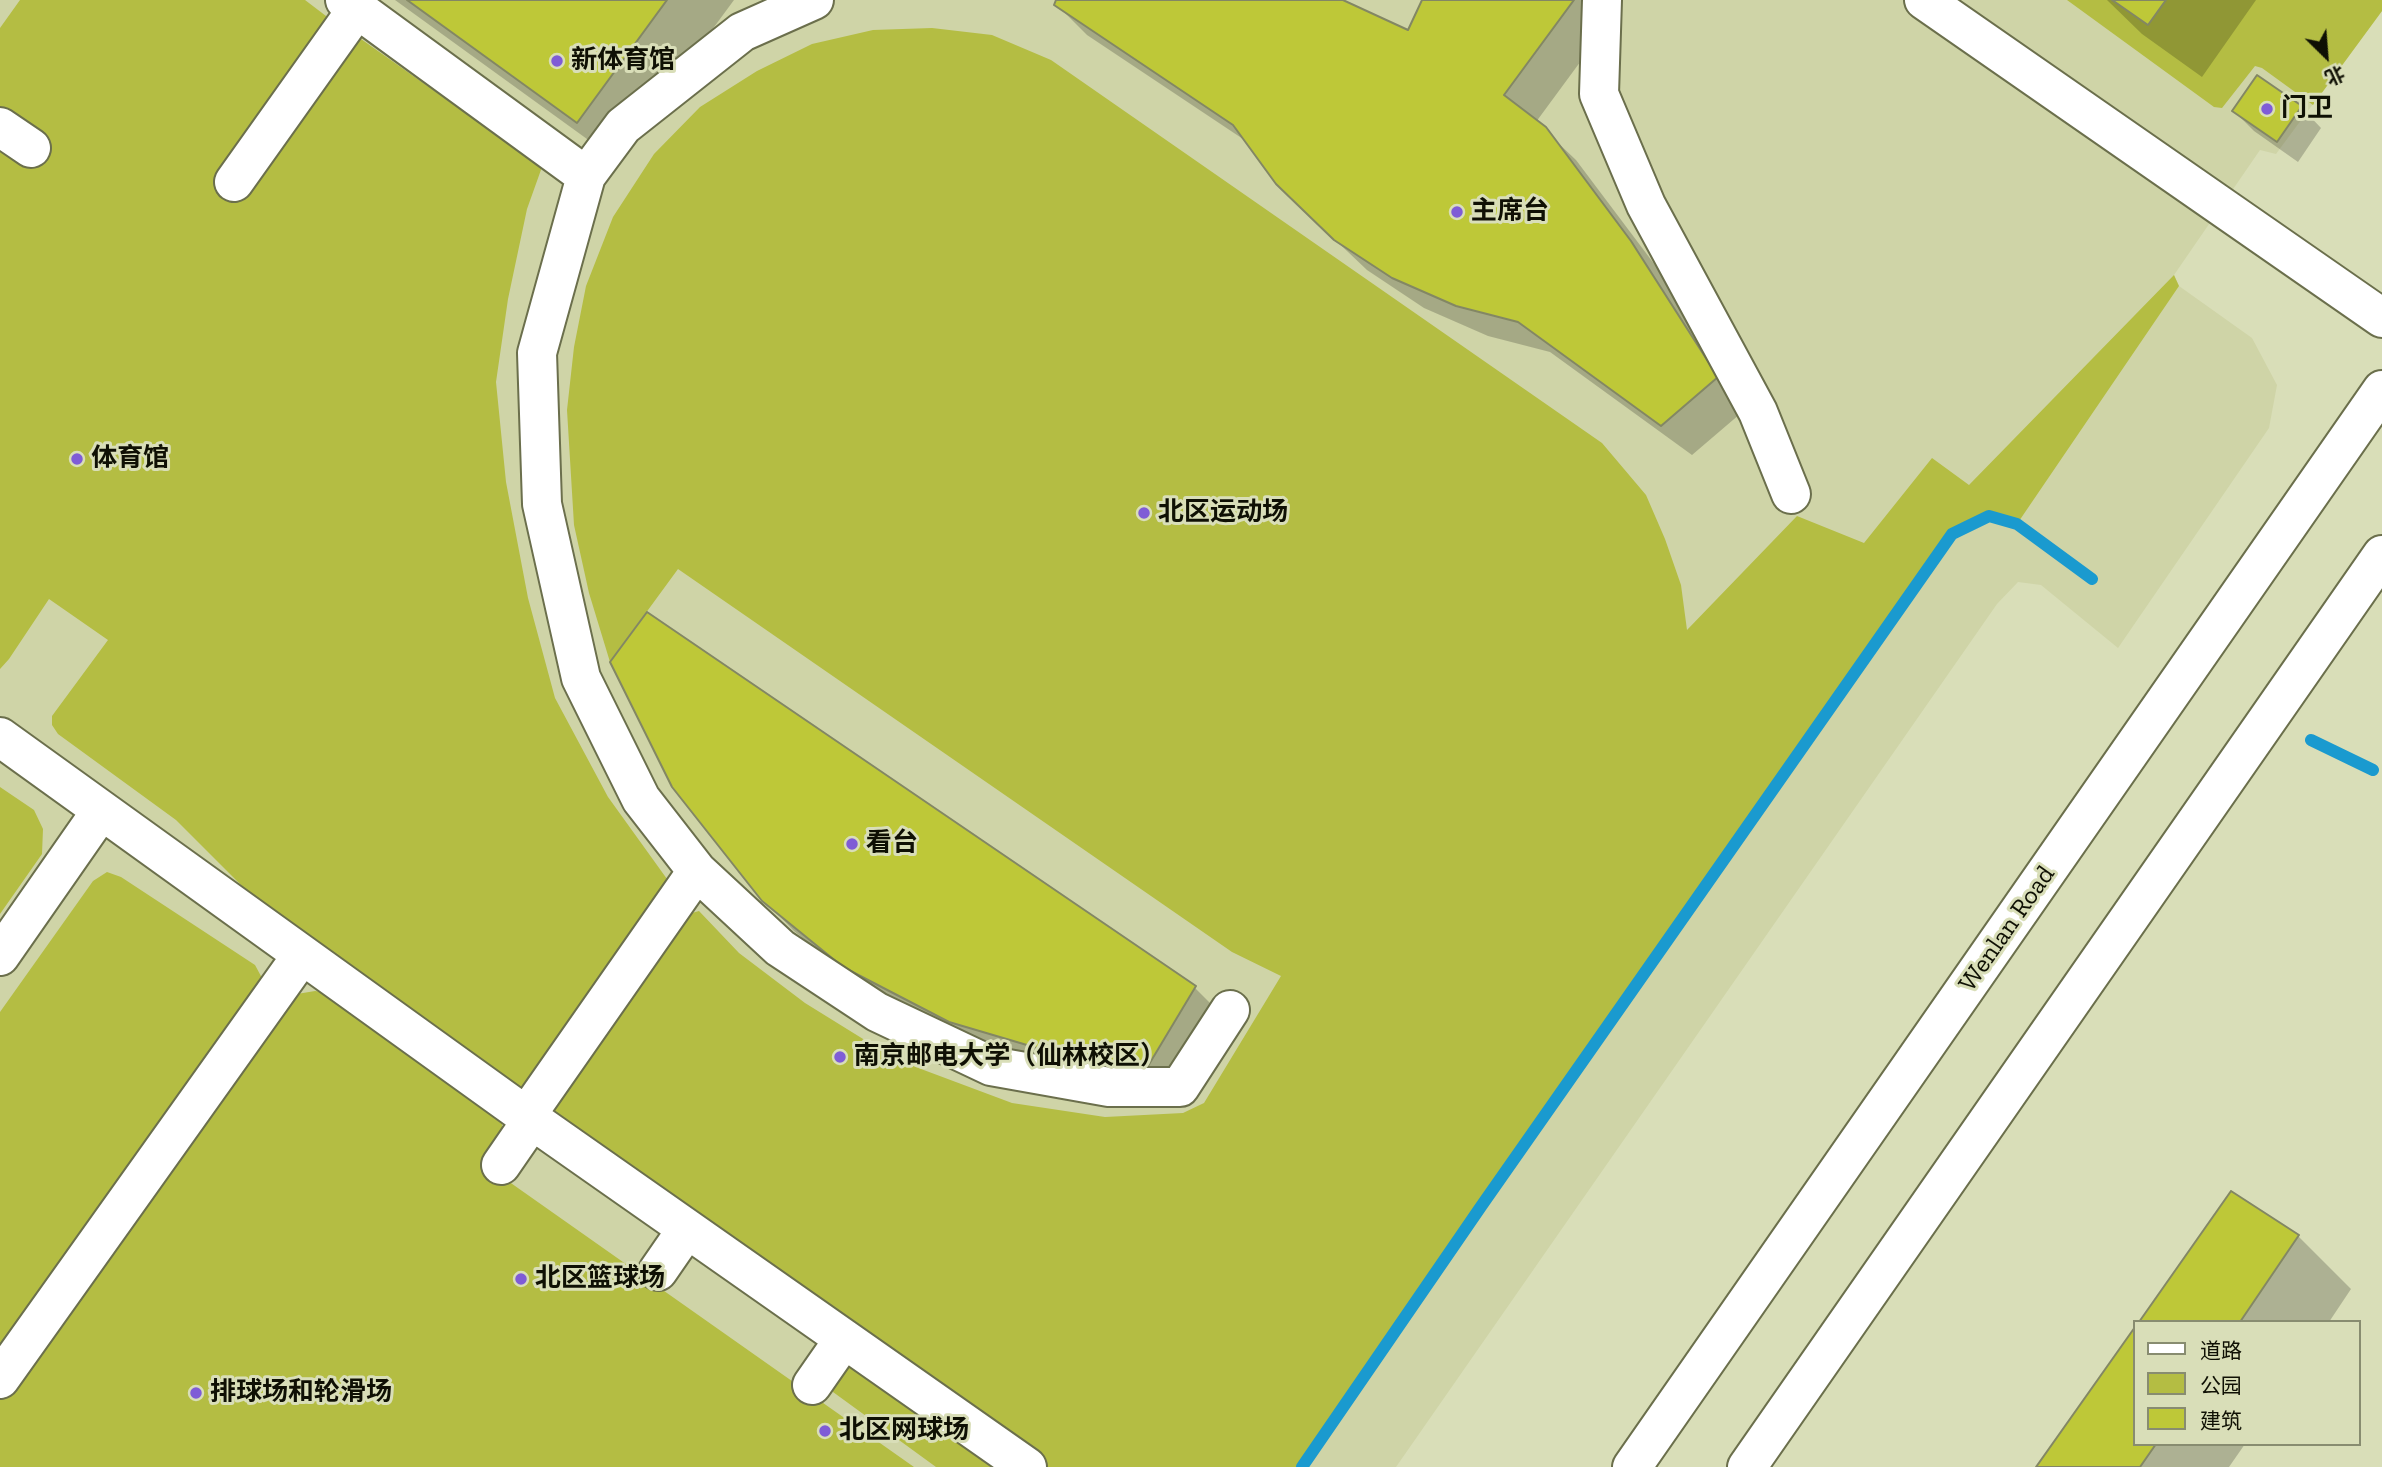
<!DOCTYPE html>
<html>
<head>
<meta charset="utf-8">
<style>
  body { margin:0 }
  #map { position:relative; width:2382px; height:1467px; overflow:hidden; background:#d9deb8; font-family:"Zilla Slab","Noto Sans SC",serif }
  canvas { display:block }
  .legend { position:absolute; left:2133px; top:1320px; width:228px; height:126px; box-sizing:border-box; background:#d9deb8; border:2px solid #888c70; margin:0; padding:9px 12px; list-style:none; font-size:21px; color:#0f1004 }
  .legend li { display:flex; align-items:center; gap:14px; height:35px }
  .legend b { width:35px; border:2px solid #888c70 }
  .north { position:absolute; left:2291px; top:21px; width:70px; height:70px; -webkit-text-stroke:5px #d9deb8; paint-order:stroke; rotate:155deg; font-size:19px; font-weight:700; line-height:28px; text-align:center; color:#0f1004 }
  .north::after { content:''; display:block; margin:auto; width:24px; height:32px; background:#0f1004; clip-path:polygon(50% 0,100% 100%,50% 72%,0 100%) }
</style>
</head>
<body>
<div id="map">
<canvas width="2382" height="1467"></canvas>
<ul class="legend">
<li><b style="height:9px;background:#fff"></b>道路</li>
<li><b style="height:19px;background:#b4bd43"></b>公园</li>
<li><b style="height:19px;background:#bec838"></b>建筑</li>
</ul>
<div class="north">北</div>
</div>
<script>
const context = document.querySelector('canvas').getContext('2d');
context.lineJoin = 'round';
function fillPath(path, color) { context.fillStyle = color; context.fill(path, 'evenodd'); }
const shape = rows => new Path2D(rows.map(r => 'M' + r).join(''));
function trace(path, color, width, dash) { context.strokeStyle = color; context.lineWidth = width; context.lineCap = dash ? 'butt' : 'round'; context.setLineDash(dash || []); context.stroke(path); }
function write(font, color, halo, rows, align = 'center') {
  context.font = font + ' "Zilla Slab","Noto Sans SC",serif'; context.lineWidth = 6; context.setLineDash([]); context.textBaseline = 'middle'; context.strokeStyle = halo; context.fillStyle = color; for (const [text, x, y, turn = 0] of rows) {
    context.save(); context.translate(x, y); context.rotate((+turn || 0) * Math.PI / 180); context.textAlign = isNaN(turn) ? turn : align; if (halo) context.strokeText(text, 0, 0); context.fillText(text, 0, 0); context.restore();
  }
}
const built = shape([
  [0,0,2382,0,2382,11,2276,154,2260,150,2174,275,2179,286,2252,338,2277,385,2269,428,2118,648,2041,585,2018,582,1997,604,1396,1467,0,1467]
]);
const green = shape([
  [20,0,305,0,326,16,330,22,361,39,542,167,527,209,508,299,496,382,506,482,528,598,555,698,608,797,667,879,665,888,524,1084,518,1089,274,918,176,820,58,734,52,725,52,716,108,640,49,599,9,659,0,669,0,28],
  [2067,0,2382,0,2382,11,2313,105,2262,68,2255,66,2222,108,2214,107],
  [932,28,992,35,1051,60,1602,443,1646,495,1665,539,1681,585,1687,630,1797,516,1864,543,1932,458,1969,485,2174,275,2179,286,2017,524,1989,516,1952,535,1482,1205,1302,1467,1046,1467,552,1113,552,1104,692,913,699,911,739,953,805,1003,897,1060,1012,1103,1105,1117,1183,1113,1204,1103,1281,976,1232,952,678,569,610,662,589,593,574,525,567,410,574,347,586,286,613,217,654,154,700,107,757,71,812,44,873,30],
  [0,787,34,810,43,829,42,854,0,914],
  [107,872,121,877,255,965,262,978,0,1357,0,1012,93,881],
  [315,991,330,993,502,1121,502,1131,481,1162,914,1467,0,1467,0,1397,297,994],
  [855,1362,1002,1467,936,1467,833,1392,829,1375]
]);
const shadow = shape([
  [395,0,734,0,616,160],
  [1058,0,1339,0,1409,32,1424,0,1598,0,1614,16,1536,122,1576,160,1661,273,1747,408,1692,455,1550,352,1488,336,1424,308,1367,270,1308,214,1249,143,1087,35,1056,4],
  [2107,0,2256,0,2202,77,2142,34],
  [2301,107,2321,128,2298,162,2254,131,2234,111],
  [648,614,1195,988,1225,1018,1176,1100,981,1052,875,996,794,931,763,899],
  [2298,1236,2351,1289,2329,1322,2141,1322],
  [2135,1330,2135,1444,2245,1444,2229,1467,2038,1467]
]);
const stream = shape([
  [2311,740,2373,770],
  [1302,1467,1482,1205,1952,534,1989,516,2017,524,2092,579]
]);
const building = shape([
  [407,0,667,0,577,123,407,0],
  [1056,0,1343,0,1408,30,1422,0,1574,0,1504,95,1546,127,1631,241,1718,377,1661,426,1518,322,1456,306,1392,278,1334,240,1276,184,1233,125,1054,5,1056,0],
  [2112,0,2166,0,2148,25,2112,0],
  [2257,75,2302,106,2277,142,2232,111,2257,75],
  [647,612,1196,986,1145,1071,1054,1053,949,1022,843,967,762,901,672,787,610,662,647,612],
  [2231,1191,2299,1235,2240,1322,2139,1322,2231,1191],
  [2135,1327,2135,1444,2156,1444,2140,1467,2036,1467,2135,1327]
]);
const minor = shape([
  [345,0,586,176,537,353,542,504,581,678,641,799,697,871,526,1116],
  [1602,0,1599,94,1646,205,1758,412,1791,494],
  [1924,0,2382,318],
  [0,127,31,148],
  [586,176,623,126,742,32,814,0],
  [234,182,357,9],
  [0,737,532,1120,1027,1467],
  [697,871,780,948,877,1012,991,1066,1109,1087,1180,1087,1230,1010],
  [0,956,101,811],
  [501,1165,532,1120],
  [658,1271,687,1229],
  [0,1379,302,955],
  [812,1385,844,1339]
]);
const major = shape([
  [1632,1467,2382,390],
  [1747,1467,2382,555]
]);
const markers = [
  [557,61,7,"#7f5cd6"],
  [2267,109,7,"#7f5cd6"],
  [1457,212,7,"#7f5cd6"],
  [77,459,7,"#7f5cd6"],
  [1144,513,7,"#7f5cd6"],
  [852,844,7,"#7f5cd6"],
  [840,1057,7,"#7f5cd6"],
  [521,1279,7,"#7f5cd6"],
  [196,1393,7,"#7f5cd6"],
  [825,1431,7,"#7f5cd6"]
];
const poiNames = [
  ["新体育馆",571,61],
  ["门卫",2281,109],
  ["主席台",1471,212],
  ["体育馆",91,459],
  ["北区运动场",1158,513],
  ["看台",866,844],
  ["南京邮电大学（仙林校区）",854,1057],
  ["北区篮球场",535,1279],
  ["排球场和轮滑场",210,1393],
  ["北区网球场",839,1431]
];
const streetNames = [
  ["Wenlan Road",2007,929,-55]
];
fillPath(built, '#cfd4a7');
fillPath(green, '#b4bd43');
fillPath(shadow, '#0003');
trace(stream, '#1a9acf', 12);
fillPath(building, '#bec838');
trace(building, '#838764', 2);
trace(minor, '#6b6f4c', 42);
trace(major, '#6b6f4c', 42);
trace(minor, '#fff', 38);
trace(major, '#fff', 38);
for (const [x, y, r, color] of markers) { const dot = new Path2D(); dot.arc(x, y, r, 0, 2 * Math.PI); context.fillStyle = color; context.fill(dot); trace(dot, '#d9deb8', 2.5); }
write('bold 26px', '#0f1004', '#d9deb8', poiNames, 'left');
write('26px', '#0f1004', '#d9deb8', streetNames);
</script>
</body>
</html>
